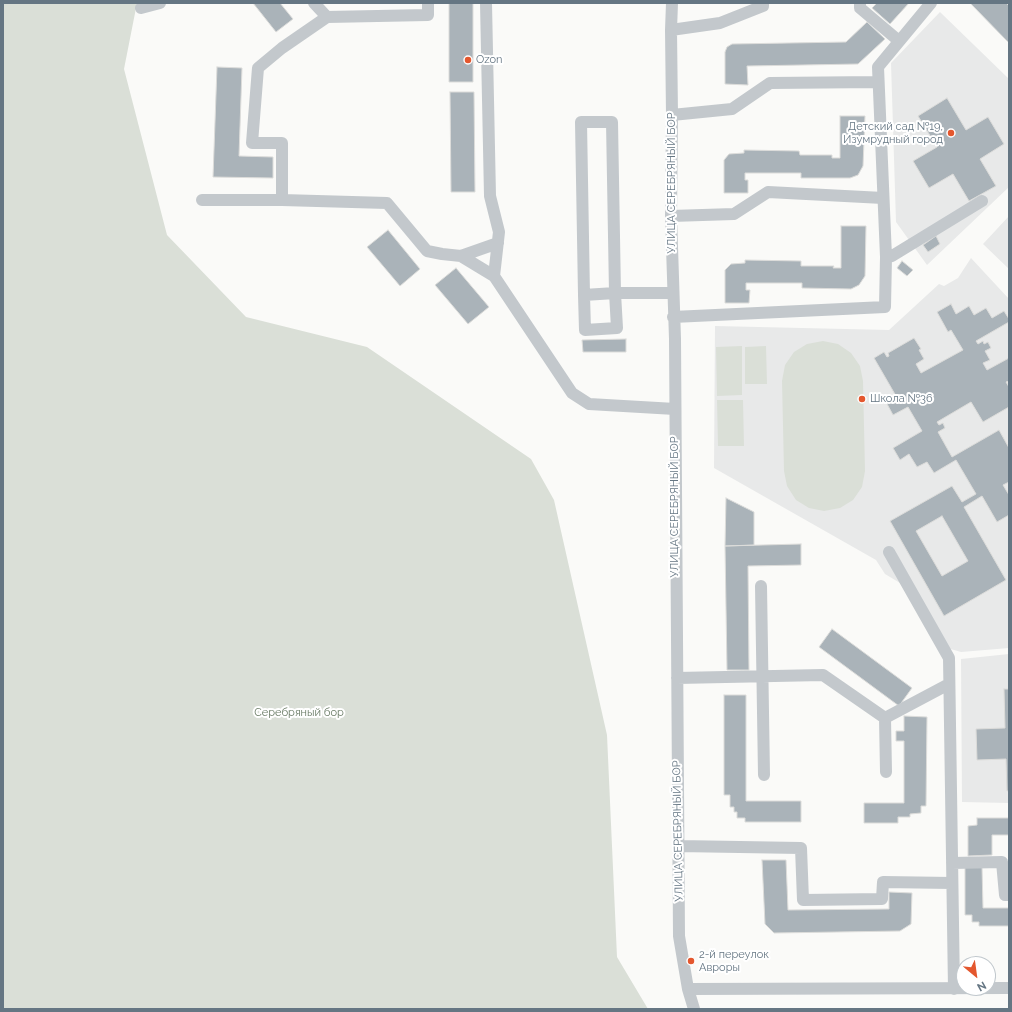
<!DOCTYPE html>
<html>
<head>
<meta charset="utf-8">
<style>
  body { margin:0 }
  #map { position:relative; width:1012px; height:1012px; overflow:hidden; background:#fafaf8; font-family:Raleway,sans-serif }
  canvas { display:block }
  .frame { position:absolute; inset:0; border:4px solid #657683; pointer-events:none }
  .north { position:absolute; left:956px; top:956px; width:40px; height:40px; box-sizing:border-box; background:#fff; border:1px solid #c1c8cd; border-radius:50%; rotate:151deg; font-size:11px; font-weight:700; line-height:16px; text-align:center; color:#657683 }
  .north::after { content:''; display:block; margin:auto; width:14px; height:18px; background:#e4572e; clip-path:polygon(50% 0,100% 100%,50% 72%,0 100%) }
</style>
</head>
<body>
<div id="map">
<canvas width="1012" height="1012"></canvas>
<div class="frame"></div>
<div class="north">N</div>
</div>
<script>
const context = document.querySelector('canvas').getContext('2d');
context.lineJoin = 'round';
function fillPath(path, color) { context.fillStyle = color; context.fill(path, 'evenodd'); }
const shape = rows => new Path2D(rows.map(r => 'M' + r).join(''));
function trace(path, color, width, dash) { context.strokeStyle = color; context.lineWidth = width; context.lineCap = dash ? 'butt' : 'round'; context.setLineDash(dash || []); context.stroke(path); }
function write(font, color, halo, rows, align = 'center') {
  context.font = font + ' Raleway,sans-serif'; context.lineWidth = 4; context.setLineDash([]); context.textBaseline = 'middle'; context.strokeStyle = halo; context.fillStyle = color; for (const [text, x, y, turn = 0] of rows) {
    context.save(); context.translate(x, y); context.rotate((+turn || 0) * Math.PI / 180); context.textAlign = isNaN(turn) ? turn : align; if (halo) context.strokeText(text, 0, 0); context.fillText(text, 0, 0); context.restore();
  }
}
const built = shape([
  [940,12,1009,79,1009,187,927,265,896,222,891,63],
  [1009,216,1009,269,983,244],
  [971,258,1009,299,1009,648,961,652,937,645,900,583,885,574,876,560,714,468,715,326,889,330,939,284,944,286,958,278],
  [1009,654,1009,803,962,802,961,659]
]);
const green = shape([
  [3,3,137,3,124,69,167,235,246,317,367,347,531,459,554,500,607,735,617,957,648,1009,3,1009],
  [823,341,838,344,851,353,860,366,863,381,865,471,862,487,853,500,840,508,824,511,809,508,796,500,787,486,784,471,782,381,785,365,794,352,807,344],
  [742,346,742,395,717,396,716,347],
  [766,346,767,384,745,384,745,347],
  [717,400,743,400,744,446,718,446]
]);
const building = shape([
  [253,3,280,3,293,19,276,32,253,3],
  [449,3,473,3,473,82,449,82,449,3],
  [877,3,909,3,890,24,872,8,877,3],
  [970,3,1006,3,1009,6,1009,43,970,3],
  [867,22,885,39,858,64,747,66,748,85,725,84,725,52,727,47,732,44,846,42,867,22],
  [217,67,242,68,239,156,273,157,273,178,213,177,217,67],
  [450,92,474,92,475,192,451,192,450,92],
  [947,98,966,130,988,117,1004,144,980,159,996,186,969,201,953,174,929,188,913,161,937,147,918,116,947,98],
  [840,116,865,116,863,166,858,175,850,178,801,178,801,173,745,173,745,180,748,180,748,193,724,193,724,160,729,154,744,153,744,150,799,151,800,155,832,155,832,158,840,158,840,116],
  [841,226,866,226,865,276,859,285,851,289,802,288,802,283,746,283,746,290,750,290,749,303,725,303,725,270,731,264,745,263,745,260,801,261,801,266,834,266,833,268,841,268,841,226],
  [388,230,420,269,400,286,367,247,388,230],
  [936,236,940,244,928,252,923,245,936,236],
  [902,261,913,270,907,276,897,268,902,261],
  [456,268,489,307,468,324,435,285,456,268],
  [951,304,956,314,969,306,974,315,986,308,992,318,1004,311,1009,319,1009,322,976,341,978,344,983,341,984,344,988,342,991,348,985,351,990,360,983,363,987,370,1009,358,1009,381,1006,382,1009,387,1009,407,983,422,971,402,937,422,939,425,943,423,945,428,938,432,952,457,999,430,1009,448,1009,482,1003,485,1009,495,1009,515,997,522,982,496,964,507,1006,580,944,616,890,521,952,486,962,502,976,494,956,460,934,473,927,462,917,467,909,454,900,460,893,448,922,431,908,407,893,415,886,402,896,396,874,358,884,352,887,357,889,356,888,353,914,338,921,349,919,350,924,359,916,364,921,373,963,350,951,330,948,332,937,312,951,304],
  [942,516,968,561,942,576,916,531,942,516],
  [626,339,626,352,583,352,582,340,626,339],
  [726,498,754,512,754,545,725,546,726,498],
  [801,544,801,565,748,566,749,670,727,670,725,546,801,544],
  [832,629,912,688,899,706,819,647,832,629],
  [1004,689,1009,689,1009,791,1007,791,1006,759,977,760,976,729,1005,728,1004,689],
  [724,695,746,695,746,801,801,801,801,822,745,822,745,818,737,818,737,812,734,812,734,807,730,807,730,795,724,795,724,695],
  [904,716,927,717,926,806,921,806,921,813,910,814,910,817,898,817,898,823,864,823,864,803,904,803,904,741,896,741,896,731,904,731,904,716],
  [977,818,1009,818,1009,835,992,835,992,855,968,856,968,826,977,825,977,818],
  [762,860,786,860,788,910,889,909,889,892,912,893,911,924,900,931,774,933,765,924,762,860],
  [965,867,982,867,983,908,1009,908,1009,926,979,926,979,922,972,922,972,915,965,915,965,867]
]);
const minor = shape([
  [314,3,327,17],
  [486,3,490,196,499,232,494,276],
  [672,3,671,30,672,115,671,216,675,339,679,936,688,989,694,1009],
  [860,3,860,8,899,41],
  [141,8,160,3],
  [671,30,720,23,763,6,763,3],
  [672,115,732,109,770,83,878,82],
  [202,200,282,200,387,203,427,251,442,254,461,256,498,243],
  [282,200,282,143,252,143,258,68,282,48,327,17,428,15,428,3],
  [671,216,734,214,768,192,883,198],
  [461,256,494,276,572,393,589,404,675,409],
  [886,257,892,256,982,201],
  [584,295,585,330,617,328,615,293,612,122,581,122,584,295,615,293,673,293],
  [673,317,885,307,886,257,878,67,931,3],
  [889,552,949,658,954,989],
  [761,586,764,775],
  [677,678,823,675,885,718,949,684],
  [885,718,886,772],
  [678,846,801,848,803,900,882,899,883,882,952,883],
  [952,863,1002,862,1005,895,1009,895],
  [688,989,1009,988]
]);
const markers = [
  [468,60,4,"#e4572e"],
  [951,133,4,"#e4572e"],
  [862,399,4,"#e4572e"],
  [691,961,4,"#e4572e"]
];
const poiNames = [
  ["Ozon",476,60],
  ["Детский сад №19,",943,127,"right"],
  ["Изумрудный город",943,140,"right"],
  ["Школа №36",870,399],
  ["2-й переулок",699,955],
  ["Авроры",699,968]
];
const streetNames = [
  ["УЛИЦА СЕРЕБРЯНЫЙ БОР",672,183,-90],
  ["УЛИЦА СЕРЕБРЯНЫЙ БОР",675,507,-90],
  ["УЛИЦА СЕРЕБРЯНЫЙ БОР",678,831,-91]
];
const parkNames = [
  ["Серебряный бор",299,713]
];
fillPath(built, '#e8e9e9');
fillPath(green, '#dadfd7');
fillPath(building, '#aab3b9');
trace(building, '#dcdcda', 1);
trace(minor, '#c3c8cc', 12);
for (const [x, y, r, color] of markers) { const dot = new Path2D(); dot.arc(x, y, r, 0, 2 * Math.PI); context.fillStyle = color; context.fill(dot); trace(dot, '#fff', 1.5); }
write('11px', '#657683', '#fff', poiNames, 'left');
write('11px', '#657683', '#fff', streetNames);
write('11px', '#687a64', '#fff', parkNames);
</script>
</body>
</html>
